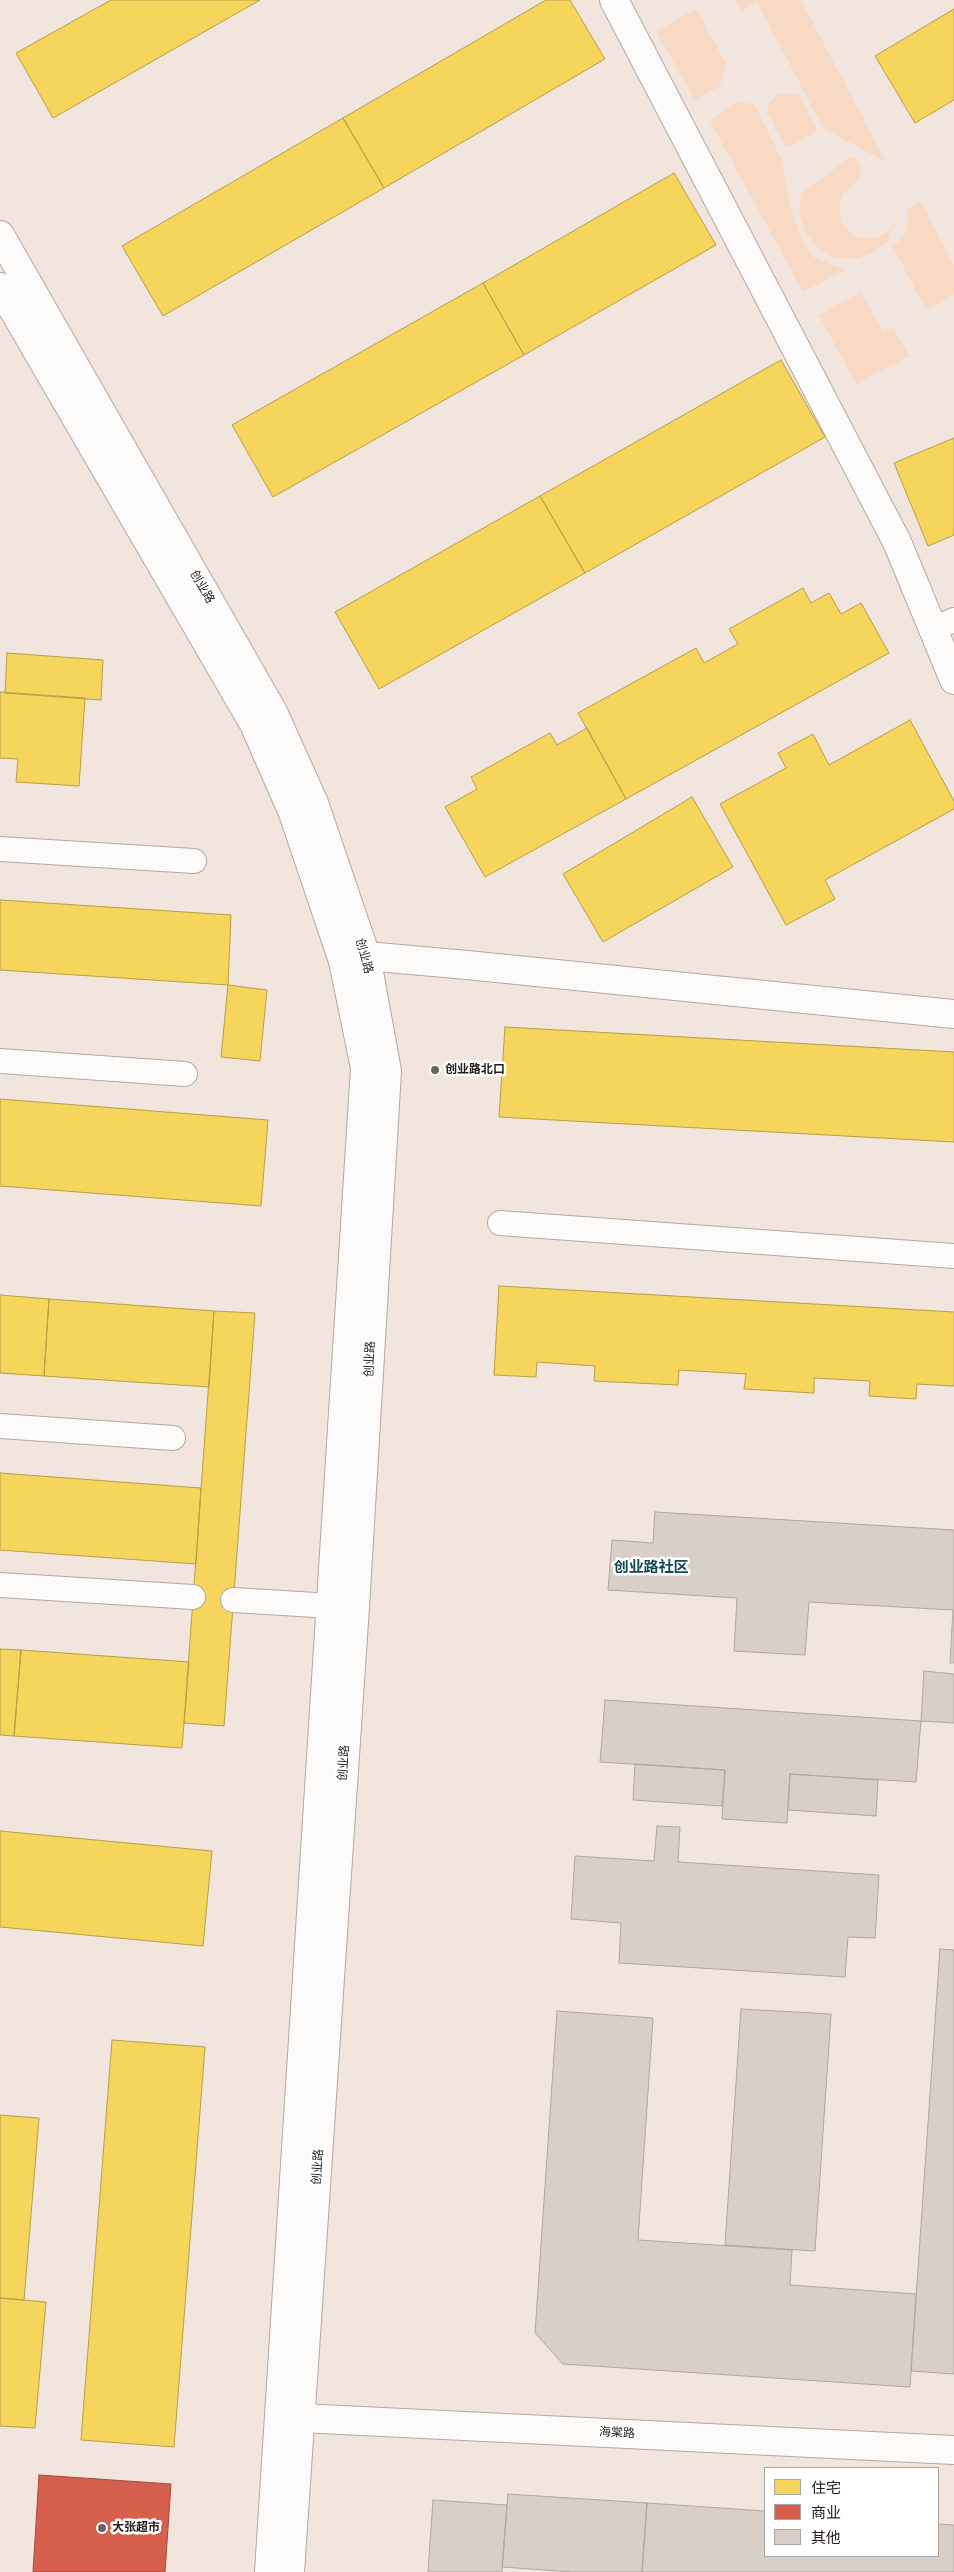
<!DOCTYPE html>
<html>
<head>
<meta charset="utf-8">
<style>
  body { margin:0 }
  #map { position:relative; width:954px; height:2572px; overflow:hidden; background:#f1e5dd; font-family:"Fira Sans Condensed","Noto Sans SC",sans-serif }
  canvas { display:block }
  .legend { position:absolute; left:764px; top:2467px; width:175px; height:90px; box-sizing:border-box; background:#fff; border:1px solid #a8a5a3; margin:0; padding:6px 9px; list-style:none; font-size:15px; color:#251d18 }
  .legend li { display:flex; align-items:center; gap:10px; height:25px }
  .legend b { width:25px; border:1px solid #a8a5a3 }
</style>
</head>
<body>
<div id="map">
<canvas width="954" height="2572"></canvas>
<ul class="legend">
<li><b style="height:14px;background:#f6d55c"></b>住宅</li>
<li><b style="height:14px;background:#d6604d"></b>商业</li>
<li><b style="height:14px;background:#d8cfc9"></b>其他</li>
</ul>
</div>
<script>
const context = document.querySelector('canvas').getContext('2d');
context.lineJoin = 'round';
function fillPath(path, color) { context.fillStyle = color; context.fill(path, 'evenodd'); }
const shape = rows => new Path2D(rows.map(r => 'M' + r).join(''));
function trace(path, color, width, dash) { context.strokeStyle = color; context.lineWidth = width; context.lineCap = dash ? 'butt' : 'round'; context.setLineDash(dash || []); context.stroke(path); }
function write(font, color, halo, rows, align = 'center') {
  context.font = font + ' "Fira Sans Condensed","Noto Sans SC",sans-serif'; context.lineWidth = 5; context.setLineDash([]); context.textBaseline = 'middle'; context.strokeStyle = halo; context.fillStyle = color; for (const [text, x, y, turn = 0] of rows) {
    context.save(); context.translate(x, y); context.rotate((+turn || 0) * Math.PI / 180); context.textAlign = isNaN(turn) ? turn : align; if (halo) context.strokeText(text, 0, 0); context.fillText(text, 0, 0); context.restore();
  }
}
const green = shape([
  [736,0,801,0,886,162,823,128,757,2,742,11],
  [696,9,726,63,720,86,695,100,656,31],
  [779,93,799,95,818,131,786,148,767,112,769,103],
  [737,102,754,104,781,158,791,209,801,237,813,257,845,270,803,292,710,121],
  [856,157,861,168,858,179,842,196,839,211,843,224,851,234,861,238,875,238,887,233,895,222,888,241,873,253,854,259,834,257,817,247,805,232,799,214,801,194,849,158],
  [921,202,954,265,954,295,926,310,893,247,904,235,908,223,907,209],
  [861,292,883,332,893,327,909,356,856,384,819,315]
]);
const homes = shape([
  [111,0,260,0,53,118,16,53,111,0],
  [546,0,570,0,605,59,384,188,343,118,546,0],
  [954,9,954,100,915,123,875,56,954,9],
  [343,118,384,188,163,316,122,246,343,118],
  [674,173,716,245,524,355,483,283,674,173],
  [483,283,524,355,273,497,232,425,483,283],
  [781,360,825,437,585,573,540,496,781,360],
  [954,438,954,535,928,546,894,463,954,438],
  [540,496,585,573,379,689,335,612,540,496],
  [803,588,811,603,829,593,841,614,861,603,889,653,626,799,578,713,696,648,704,663,738,644,729,629,803,588],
  [7,653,103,660,101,700,5,693,7,653],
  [0,692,85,698,79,786,16,782,18,759,0,758,0,692],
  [910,720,954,801,954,809,825,880,835,899,786,925,720,804,786,768,778,753,813,734,829,765,910,720],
  [587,728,626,799,485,877,445,807,477,789,471,777,550,733,557,745,587,728],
  [692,797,733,867,603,942,563,874,692,797],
  [0,900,231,915,228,985,0,970,0,900],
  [228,985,267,990,260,1061,221,1057,228,985],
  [505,1027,954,1052,954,1142,499,1117,505,1027],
  [0,1099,268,1120,261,1206,0,1186,0,1099],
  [499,1286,954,1312,954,1386,917,1384,916,1399,869,1396,870,1381,814,1378,814,1393,744,1389,746,1374,679,1370,678,1385,594,1381,595,1366,537,1362,536,1377,494,1375,499,1286],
  [0,1295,49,1299,44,1376,0,1373,0,1295],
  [49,1299,214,1311,209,1387,44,1376,49,1299],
  [214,1311,255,1313,224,1726,184,1723,214,1311],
  [0,1473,201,1488,196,1564,0,1550,0,1473],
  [0,1649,21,1650,14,1736,0,1735,0,1649],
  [21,1650,189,1662,182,1748,14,1736,21,1650],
  [0,1831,212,1851,203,1946,0,1927,0,1831],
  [112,2040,205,2047,174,2447,81,2440,112,2040],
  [0,2115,39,2118,24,2300,0,2298,0,2115],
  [0,2298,46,2302,35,2428,0,2426,0,2298]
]);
const shops = shape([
  [39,2475,171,2484,165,2572,33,2572,39,2475]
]);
const building = shape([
  [655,1512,954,1530,954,1663,950,1663,953,1610,809,1602,805,1655,734,1651,737,1598,608,1590,612,1540,653,1543,655,1512],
  [924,1671,954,1674,954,1723,921,1721,924,1671],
  [605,1700,921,1721,916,1782,790,1774,787,1823,722,1819,725,1770,600,1762,605,1700],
  [635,1764,725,1770,722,1806,633,1800,635,1764],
  [790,1774,878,1780,876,1816,788,1810,790,1774],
  [657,1826,680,1827,678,1862,879,1875,875,1938,848,1937,845,1977,619,1963,621,1923,571,1919,575,1856,654,1861,657,1826],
  [940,1949,954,1950,954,2374,911,2371,940,1949],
  [741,2009,831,2014,815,2251,725,2245,741,2009],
  [557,2011,653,2018,638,2240,792,2250,790,2285,916,2294,910,2387,563,2364,535,2333,557,2011],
  [508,2494,647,2503,642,2572,573,2572,502,2567,508,2494],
  [433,2500,507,2505,502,2572,428,2572,433,2500],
  [647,2503,765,2511,765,2556,938,2556,938,2524,954,2525,954,2572,642,2572,647,2503]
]);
const service = shape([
  [933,629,954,620],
  [0,849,194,861],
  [0,1061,185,1074],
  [500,1223,954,1256],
  [0,1426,173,1438],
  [0,1585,193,1597],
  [233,1600,349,1607]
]);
const minor = shape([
  [614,0,897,542,954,680],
  [343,961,366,956,467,965,954,1014],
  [280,2417,954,2450]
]);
const tertiary = shape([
  [0,235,273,712,314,803,366,956,387,1071,355,1607,290,2572],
  [0,287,254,724,293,813,343,961,365,1068,269,2572]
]);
const markers = [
  [435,1070,5,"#6c635d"],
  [102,2528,5,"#6c635d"]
];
const streetNames = [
  ["创业路",202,587,60],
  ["创业路",364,956,75],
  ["创业路",370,1359,-87],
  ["创业路",344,1763,-86],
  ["创业路",318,2167,-86],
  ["海棠路",617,2433,3]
];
const poiNames = [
  ["创业路北口",445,1070],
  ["大张超市",112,2528]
];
const quarterNames = [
  ["创业路社区",651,1568]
];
fillPath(green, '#f8dac4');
fillPath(homes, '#f6d55c');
trace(homes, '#b79e48', 1);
fillPath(shops, '#d6604d');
trace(shops, '#a14c3d', 1);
fillPath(building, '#d8cfc9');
trace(building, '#b0a6a0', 1);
trace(service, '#b2a9a3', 26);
trace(minor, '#b2a9a3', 30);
trace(tertiary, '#b2a9a3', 30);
trace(service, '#fdfbfa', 24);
trace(minor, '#fdfbfa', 28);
trace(tertiary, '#fdfbfa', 28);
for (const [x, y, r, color] of markers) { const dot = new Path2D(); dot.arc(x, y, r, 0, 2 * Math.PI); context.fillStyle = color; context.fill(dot); trace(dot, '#fff', 2); }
write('12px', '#251d18', '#fff', streetNames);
write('bold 12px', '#251d18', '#fff', poiNames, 'left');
write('bold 15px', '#0f4b54', '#fff', quarterNames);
</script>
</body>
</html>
